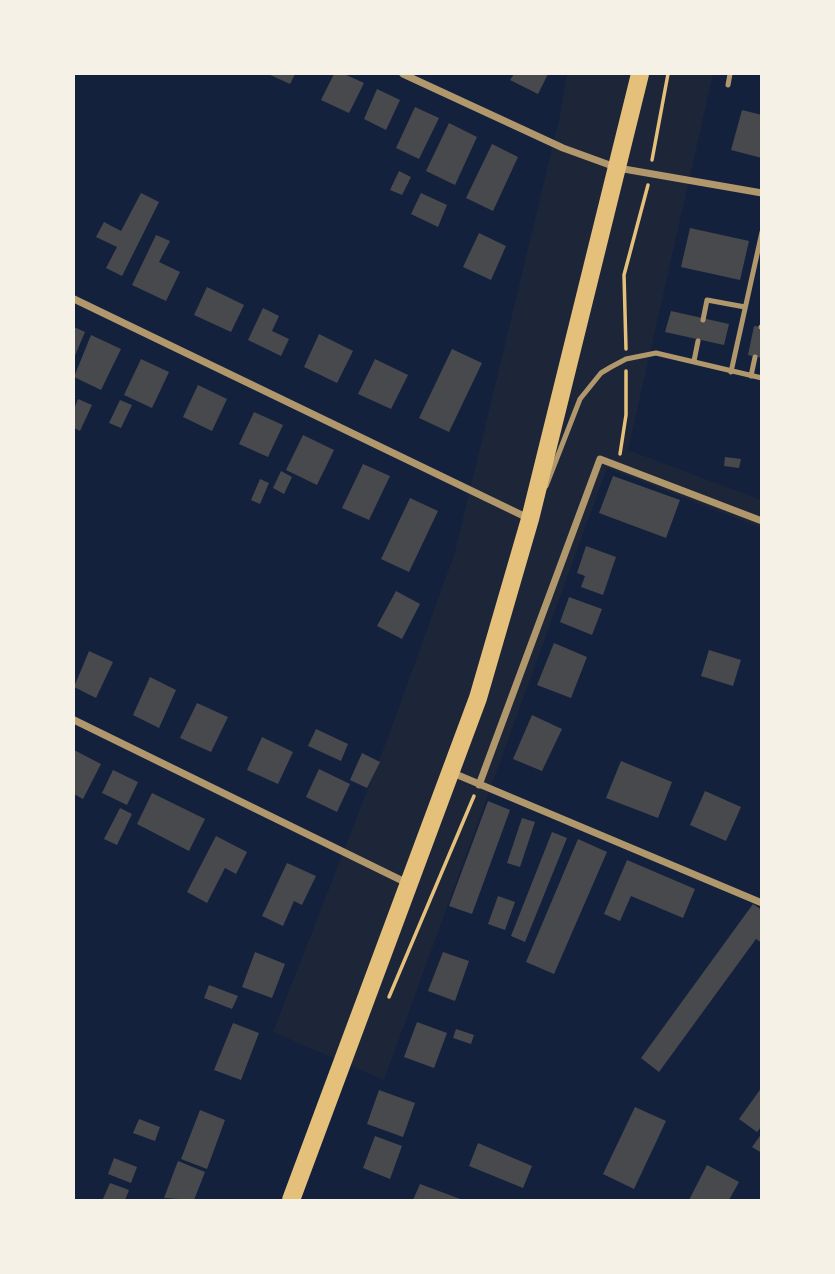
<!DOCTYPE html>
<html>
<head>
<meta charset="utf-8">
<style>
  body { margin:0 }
  #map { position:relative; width:835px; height:1274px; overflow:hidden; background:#14213d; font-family:"Golos Text",sans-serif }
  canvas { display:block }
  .frame { position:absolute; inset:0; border:75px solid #f6f1e7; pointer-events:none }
</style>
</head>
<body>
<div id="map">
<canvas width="835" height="1274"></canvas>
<div class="frame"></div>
</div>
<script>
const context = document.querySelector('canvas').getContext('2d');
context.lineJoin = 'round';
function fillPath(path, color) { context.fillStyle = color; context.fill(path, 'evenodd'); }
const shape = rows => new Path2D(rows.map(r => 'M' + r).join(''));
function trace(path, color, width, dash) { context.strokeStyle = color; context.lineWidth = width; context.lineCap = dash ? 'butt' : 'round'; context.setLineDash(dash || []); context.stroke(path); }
const green = shape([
  [567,74,713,74,628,450,761,500,761,528,607,468,384,1080,273,1032,389,735,455,552,559,120]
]);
const building = shape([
  [268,74,295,74,290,84],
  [334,74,344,74,364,83,349,113,321,100],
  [514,74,548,74,538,94,510,80],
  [377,89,400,100,386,130,364,119],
  [415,107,439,118,419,159,396,148],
  [742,110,762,115,762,158,731,150],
  [449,123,477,137,455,185,426,171],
  [492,144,518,157,493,211,466,198],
  [399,171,411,177,402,195,390,190],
  [141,193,159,202,122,276,106,268,117,247,96,237,104,222,121,231],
  [421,193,447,205,438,227,411,214],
  [690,228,749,241,740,280,681,267],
  [479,233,506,246,491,280,463,267],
  [156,235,170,241,159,262,180,272,166,301,132,285],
  [207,287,244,305,231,332,194,315],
  [263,308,279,316,272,331,289,339,281,356,248,340],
  [671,311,729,324,724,345,665,332],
  [754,326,762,327,762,358,748,355],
  [74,327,85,332,74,358],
  [319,334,353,351,337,383,304,367],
  [91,335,121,349,101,390,74,377],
  [452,349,482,363,449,432,419,418],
  [141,359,169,372,152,408,124,395],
  [375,359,408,375,391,409,358,394],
  [198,385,227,399,212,431,183,417],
  [78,399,92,405,80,431,74,428,74,409],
  [120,400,132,405,121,428,109,423],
  [254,412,283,425,268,457,239,444],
  [303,435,334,450,317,485,286,470],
  [725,457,741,459,739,468,724,466],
  [363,464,390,476,369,520,342,508],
  [281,471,292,477,284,494,273,488],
  [613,476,680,500,666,538,599,513],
  [260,479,269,483,260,504,251,500],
  [410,498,438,511,409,572,381,559],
  [586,546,616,557,603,595,581,587,585,576,577,573],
  [396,591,420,604,402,639,377,626],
  [569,597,602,609,592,635,560,622],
  [554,643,587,657,571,698,537,685],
  [709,650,741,660,733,686,701,676],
  [89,651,113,662,96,698,74,687],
  [150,677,176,690,159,728,133,715],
  [197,703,228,717,211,752,180,738],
  [532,715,562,729,542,771,513,759],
  [316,729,348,744,341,761,308,746],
  [262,737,293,752,278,784,247,770],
  [74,750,101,764,83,799,74,794],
  [362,753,380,762,367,788,350,780],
  [621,761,672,782,658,818,606,798],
  [319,769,350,784,337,812,306,797],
  [113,770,138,782,127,805,102,793],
  [705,791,741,807,726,841,690,825],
  [152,793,205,819,189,851,137,824],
  [488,801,510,810,472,914,449,906],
  [120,808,132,814,117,845,104,839],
  [522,818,535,822,520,867,507,863],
  [552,832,567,838,525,942,511,936],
  [216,836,247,852,236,874,225,868,207,903,187,892],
  [578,839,607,852,554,974,526,962],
  [627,860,695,889,683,918,631,896,620,921,604,914],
  [287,863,316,876,302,905,294,901,283,926,262,916],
  [498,896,515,902,505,930,488,924],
  [753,904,762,910,762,943,756,939,659,1072,641,1058],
  [255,952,285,964,272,998,242,987],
  [443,952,469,961,455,1001,428,991],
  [209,985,238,996,232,1009,204,998],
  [417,1022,447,1033,434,1068,404,1057],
  [233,1023,259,1033,241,1080,214,1070],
  [456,1029,474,1035,471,1044,453,1038],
  [762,1087,762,1126,757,1132,739,1119],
  [379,1090,415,1103,403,1137,367,1124],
  [635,1107,666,1121,634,1189,603,1174],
  [200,1110,225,1120,207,1169,181,1159],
  [139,1119,160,1127,155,1141,133,1133],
  [762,1133,762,1153,752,1147],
  [375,1136,402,1146,390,1179,363,1168],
  [478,1143,532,1166,523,1188,469,1166],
  [114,1158,137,1167,131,1183,108,1174],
  [178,1161,205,1172,194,1200,164,1198],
  [707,1165,739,1182,729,1200,689,1200],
  [110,1183,129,1190,125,1200,103,1199],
  [420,1184,463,1200,413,1200]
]);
const path = shape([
  [652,160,668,74],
  [626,349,624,275,648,185],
  [620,454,626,415,626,371],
  [389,997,474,796]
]);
const service = shape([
  [728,85,730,74],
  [703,320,707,300,745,307],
  [761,327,762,327],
  [694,361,698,341],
  [731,372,762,232],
  [751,376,755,357],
  [546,486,580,399,601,373,611,367,626,359,656,353,762,378]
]);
const minor = shape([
  [403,74,563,148,618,168,762,193],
  [74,299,530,519],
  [74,720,409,884],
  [453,773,762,903],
  [479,785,600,459,762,521]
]);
const primary = shape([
  [291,1200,478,698,530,519,640,74]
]);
fillPath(green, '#1d2539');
fillPath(building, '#48494c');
trace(path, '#e5c07b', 3.5);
trace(service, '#b1986c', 5);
trace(minor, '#b1986c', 7);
trace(primary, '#e5c07b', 18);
</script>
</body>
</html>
